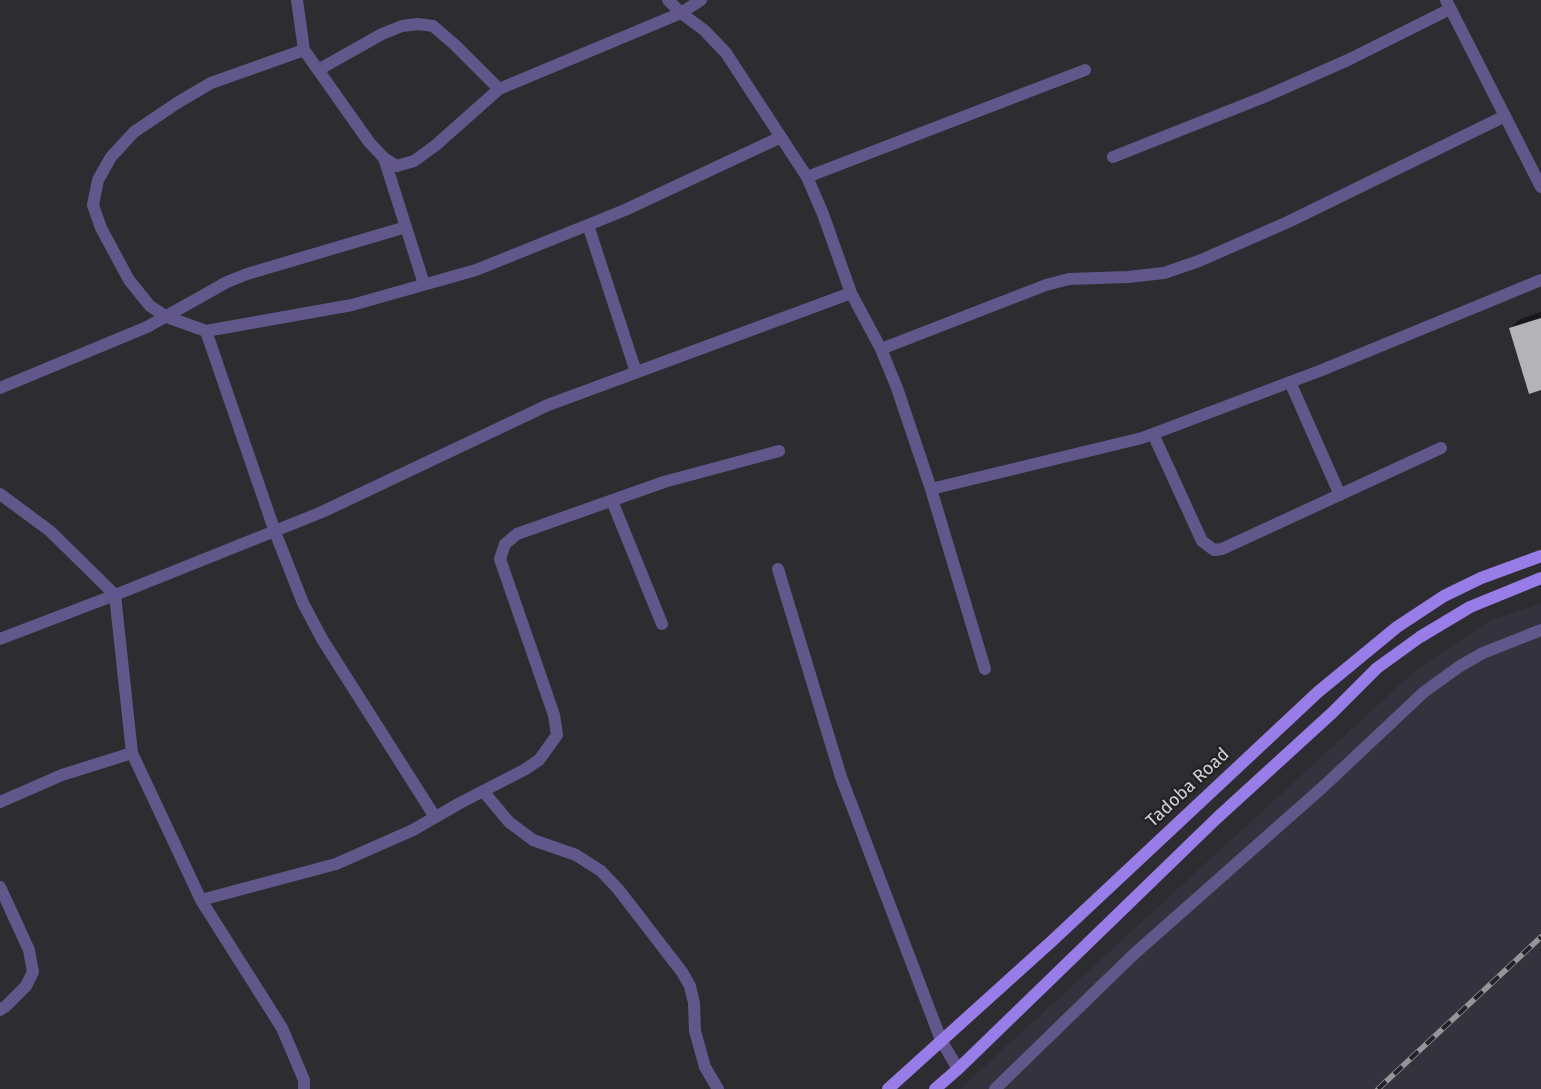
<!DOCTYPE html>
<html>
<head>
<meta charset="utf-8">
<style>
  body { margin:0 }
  canvas { display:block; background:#2d2c30 }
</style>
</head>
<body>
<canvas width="1541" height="1089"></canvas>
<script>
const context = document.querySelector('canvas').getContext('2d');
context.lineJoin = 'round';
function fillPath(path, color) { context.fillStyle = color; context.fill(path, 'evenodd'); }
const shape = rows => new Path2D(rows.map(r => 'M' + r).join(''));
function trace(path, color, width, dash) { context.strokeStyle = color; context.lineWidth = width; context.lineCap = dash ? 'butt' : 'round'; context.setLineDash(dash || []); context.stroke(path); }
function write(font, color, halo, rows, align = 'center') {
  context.font = font + ' "Fira Sans",sans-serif'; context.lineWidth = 5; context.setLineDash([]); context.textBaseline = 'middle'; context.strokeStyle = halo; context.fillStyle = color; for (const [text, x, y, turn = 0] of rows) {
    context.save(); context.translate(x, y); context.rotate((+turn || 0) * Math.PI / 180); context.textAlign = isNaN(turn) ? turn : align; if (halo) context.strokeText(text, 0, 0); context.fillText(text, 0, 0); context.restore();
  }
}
const built = shape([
  [1541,604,1541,1089,960,1089,1415,671,1491,620]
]);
const shadow = shape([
  [1541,312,1541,389,1510,328,1520,319]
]);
const building = shape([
  [1541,318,1541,390,1529,394,1509,328]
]);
const service = shape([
  [995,1089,1133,955,1324,786,1424,692,1460,666,1483,653,1541,630]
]);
const minor = shape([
  [297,0,304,50,369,142,384,158,397,166,414,161,436,145,499,89,681,13,701,0],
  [668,0,681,13,704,30,726,53,807,177,823,214,851,293],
  [1446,0,1541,187],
  [304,50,211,83,177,103,134,132,111,157,98,180,93,205,101,228,129,280,150,306,167,317,206,331,352,305,476,270,625,210,781,137],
  [318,70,382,34,402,26,418,24,433,26,455,45,499,89],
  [1113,157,1264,97,1348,60,1450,9],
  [384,158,424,284],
  [807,177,1085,70],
  [588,225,636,372],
  [206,331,275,532,303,603,322,639,435,817],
  [881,349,1046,285,1069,279,1128,277,1164,273,1199,261,1288,222,1505,116],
  [1290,382,1340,495],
  [0,388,147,327,227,282,247,274,406,227],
  [1153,434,1202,541,1214,550,1222,549,1441,448],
  [931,489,985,669],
  [0,494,50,531,115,595,132,753,201,900,282,1028,304,1080,304,1089],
  [612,501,662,624],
  [778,569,841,777,941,1040,958,1069],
  [0,639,115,595,322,512,548,405,851,293,881,349,897,388,931,489,1142,438,1322,370,1541,280],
  [483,791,509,822,533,840,576,855,601,871,618,889,682,972,690,986,694,1003,695,1031,705,1067,718,1089],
  [0,802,62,775,132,753],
  [0,887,29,950,33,972,26,986,6,1006,0,1010],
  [201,900,336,864,413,830,460,803,524,770,539,760,557,735,554,715,500,559,505,544,517,534,664,482,779,451]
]);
const primary = shape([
  [888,1089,1052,941,1318,692,1397,627,1444,596,1481,578,1541,556],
  [935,1089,958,1069,1217,818,1332,713,1377,668,1420,637,1470,607,1541,578]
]);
const rail = shape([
  [1378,1089,1541,937]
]);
const streetNames = [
  ["Tadoba Road",1188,788,-43]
];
fillPath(built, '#34333d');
fillPath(shadow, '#0007');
fillPath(building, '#b4b3b8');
trace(service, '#62578b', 12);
trace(minor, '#62578b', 12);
trace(primary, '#987de9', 12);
trace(rail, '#969699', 5.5);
trace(rail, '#232226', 4, [11]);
write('18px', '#d2d2d4', '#232226', streetNames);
</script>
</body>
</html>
